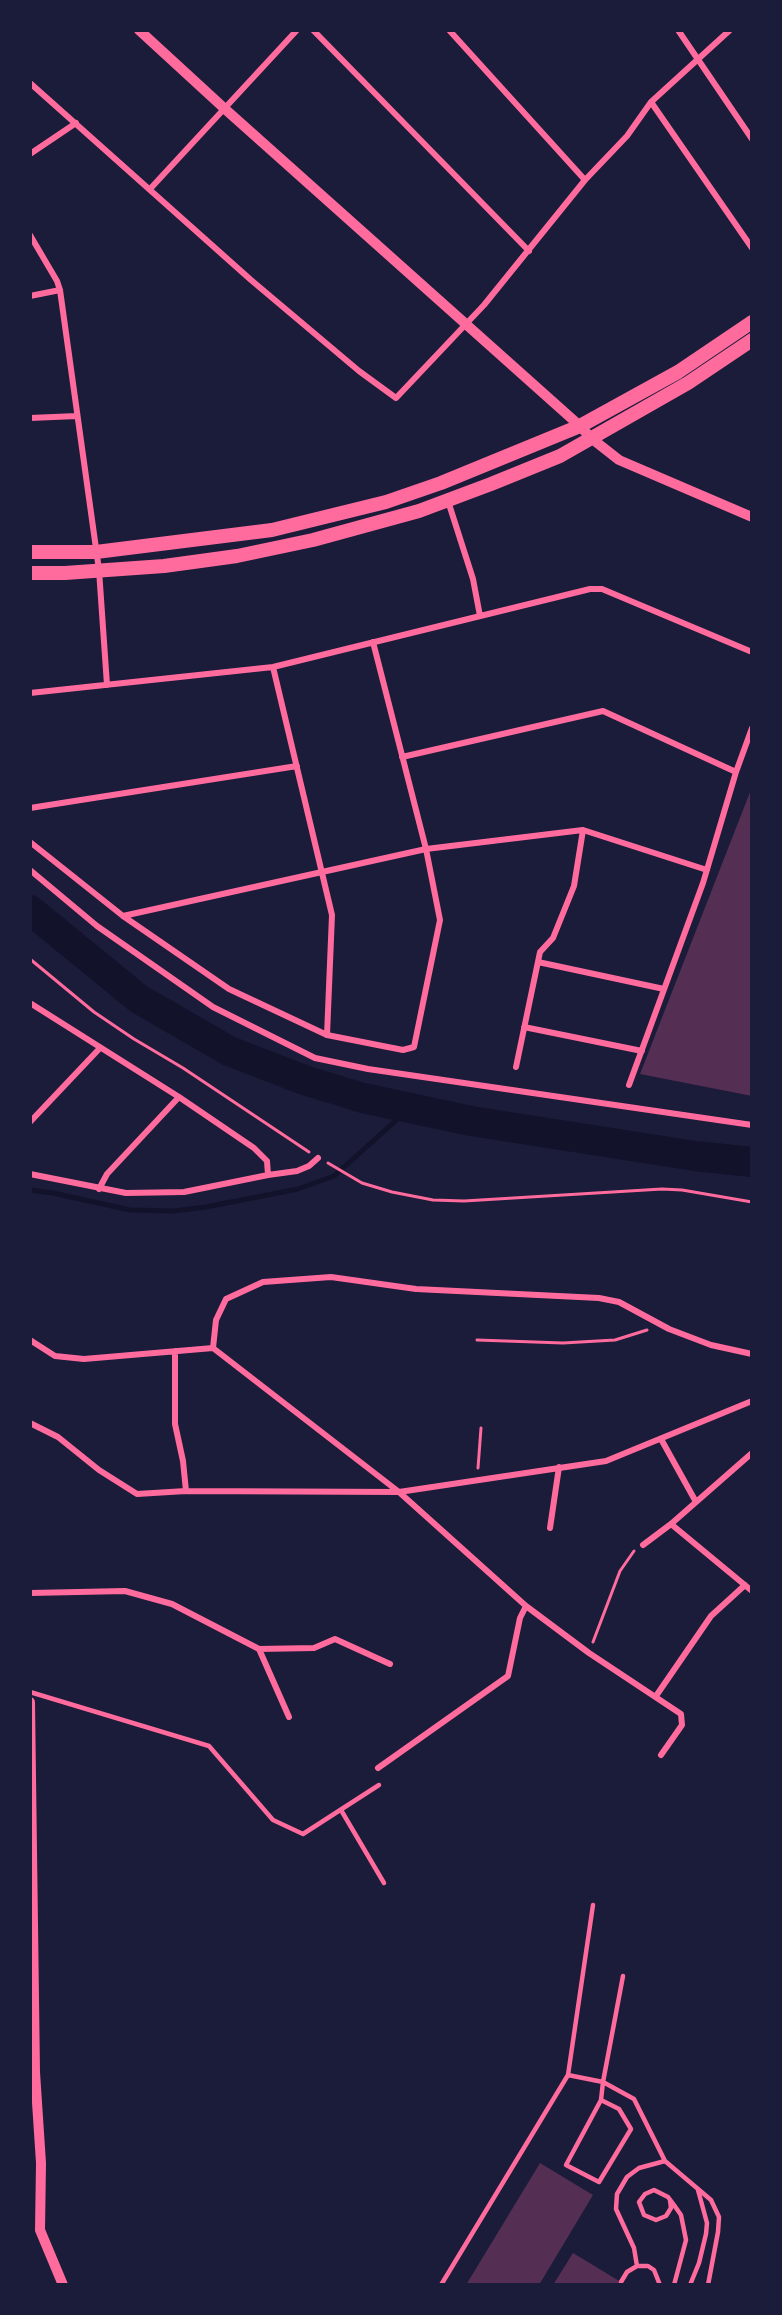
<!DOCTYPE html>
<html>
<head>
<meta charset="utf-8">
<style>
  body { margin:0 }
  #map { position:relative; width:782px; height:2315px; overflow:hidden; background:#1b1b3a; font-family:"Varela Round",sans-serif }
  canvas { display:block }
  .frame { position:absolute; inset:0; border:32px solid #1b1b3a; pointer-events:none }
</style>
</head>
<body>
<div id="map">
<canvas width="782" height="2315"></canvas>
<div class="frame"></div>
</div>
<script>
const context = document.querySelector('canvas').getContext('2d');
context.lineJoin = 'round';
const shape = rows => new Path2D(rows.map(r => 'M' + r).join(''));
function trace(path, color, width, dash) { context.strokeStyle = color; context.lineWidth = width; context.lineCap = dash ? 'butt' : 'round'; context.setLineDash(dash || []); context.stroke(path); }
function fillPath(path, color) { context.fillStyle = color; context.fill(path, 'evenodd'); }
const stream = shape([
  [30,1190,53,1193,130,1210,173,1211,206,1207,298,1189,334,1176,410,1108]
]);
const river = shape([
  [30,910,139,999,229,1051,304,1080,363,1098,471,1121,695,1156,752,1162]
]);
const building = shape([
  [752,787,752,1096,640,1074],
  [540,2163,593,2195,539,2285,466,2285],
  [573,2253,621,2282,626,2285,553,2285]
]);
const path = shape([
  [30,959,94,1012,134,1039,183,1068,309,1152],
  [328,1163,362,1183,392,1192,433,1200,464,1201,662,1189,682,1190,752,1202],
  [477,1340,563,1343,615,1340,647,1330],
  [478,1468,481,1428],
  [593,1642,620,1571,634,1551]
]);
const service = shape([
  [30,1692,209,1746,273,1820,303,1834,379,1785],
  [341,1810,384,1883],
  [568,2075,603,2082,623,1976],
  [601,2100,619,2109,631,2129,599,2182,566,2165,601,2100,603,2082,634,2099,665,2161,711,2200,719,2217,718,2232,708,2285],
  [670,2200,671,2208,666,2216,656,2220,644,2215,639,2202,645,2194,654,2190,668,2197,674,2205,681,2215,686,2240,674,2285],
  [637,2266,648,2266,654,2270,660,2285],
  [621,2282,627,2272,637,2266,634,2248,616,2209,617,2194,627,2177,639,2168,665,2161],
  [441,2285,568,2075,593,1905],
  [690,2285,699,2263,706,2234,707,2223,698,2190]
]);
const minor = shape([
  [313,30,529,251],
  [449,30,585,180],
  [678,30,752,139],
  [30,83,251,280,359,371,396,398,484,305,585,180,627,136,651,102,730,30],
  [651,102,752,248],
  [30,154,76,123],
  [150,189,297,30],
  [30,235,57,281,60,290,99,570,107,685],
  [30,296,60,290],
  [30,418,77,416],
  [448,501,473,579,480,616],
  [273,667,332,915,327,1035],
  [30,693,273,667,590,589,602,589,752,652],
  [402,757,603,711,736,772],
  [30,808,297,766],
  [30,842,123,916,229,989,327,1035,403,1050,414,1047,440,920,426,849,373,642],
  [30,870,97,926,213,1007,315,1058,368,1069,752,1125],
  [123,916,426,849,583,830,707,870],
  [538,962,664,989],
  [30,1003,179,1097,254,1148,267,1161,268,1175,184,1192,126,1193,30,1174],
  [524,1027,642,1051],
  [516,1067,540,952,553,938,574,886,583,830],
  [629,1085,703,883,736,772,752,728],
  [30,1122,100,1048],
  [268,1175,297,1171,309,1166,318,1158],
  [99,1189,107,1174,179,1097],
  [30,1340,55,1356,84,1359,213,1348,399,1492,526,1606,589,1653,681,1714,682,1725,661,1755],
  [213,1348,216,1320,226,1299,263,1282,331,1277,416,1289,599,1298,619,1302,669,1329,711,1345,752,1354],
  [175,1351,175,1424,183,1461,186,1491],
  [30,1423,58,1437,99,1470,137,1494,186,1491,399,1492,606,1461,752,1401],
  [661,1439,696,1502],
  [671,1524,752,1591],
  [550,1528,559,1467],
  [643,1545,671,1524,752,1453],
  [30,1593,125,1591,172,1604,259,1649,314,1648,335,1639,390,1664],
  [259,1649,289,1717],
  [656,1696,711,1616,745,1585],
  [378,1768,508,1676,520,1618,526,1606]
]);
const tertiary = shape([
  [139,30,225,109,580,426,591,438,619,460,752,517],
  [30,1702,35,2072,41,2163,40,2230,63,2285]
]);
const trunk = shape([
  [30,552,96,552,272,530,386,502,441,483,580,426,678,372,752,322],
  [30,573,65,573,164,566,237,556,313,540,419,511,491,484,560,456,688,383,752,340]
]);
trace(stream, '#12122b', 5);
trace(river, '#12122b', 30);
fillPath(building, '#542f53');
trace(path, '#ff6b9d', 3);
trace(service, '#ff6b9d', 4.5);
trace(minor, '#ff6b9d', 6);
trace(tertiary, '#ff6b9d', 10);
trace(trunk, '#ff6b9d', 14);
</script>
</body>
</html>
